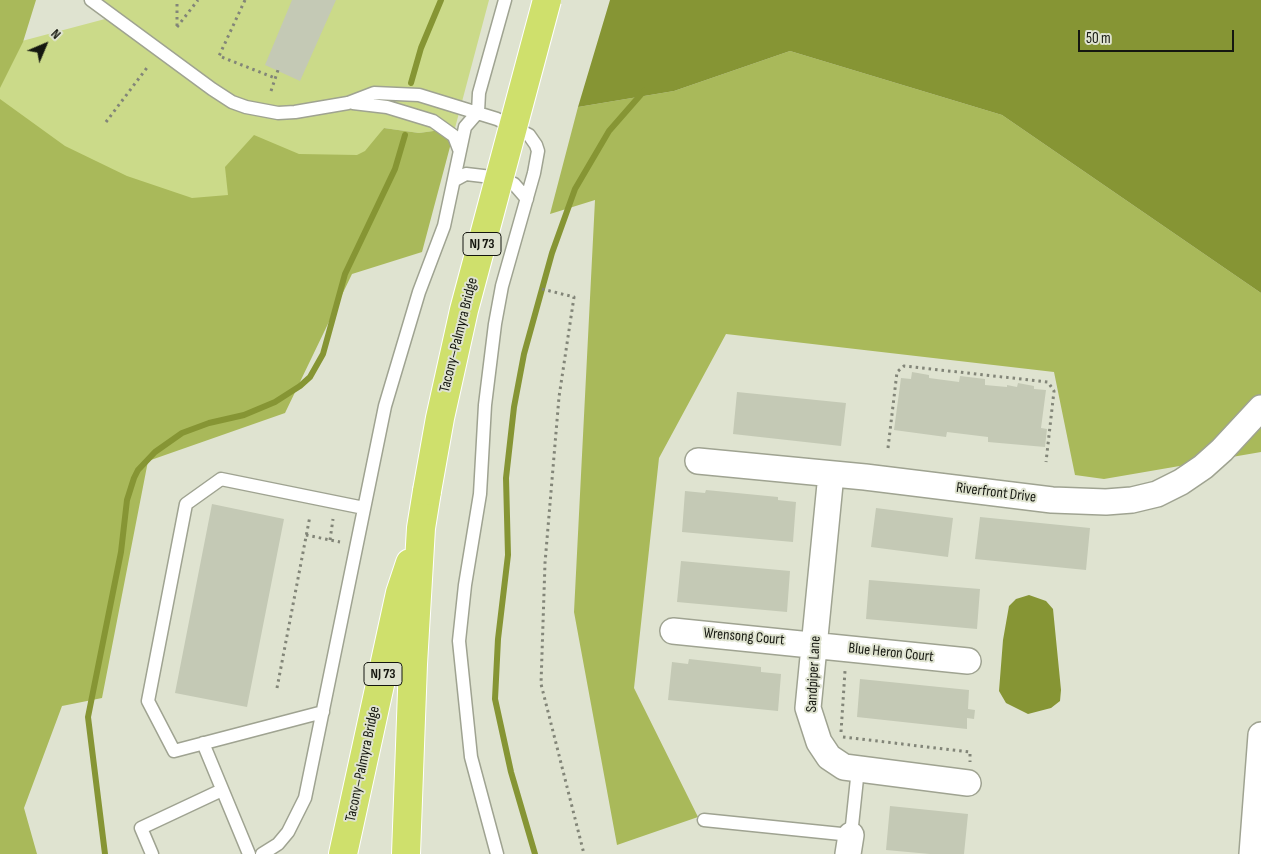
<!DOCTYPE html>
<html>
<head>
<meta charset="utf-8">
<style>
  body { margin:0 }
  #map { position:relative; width:1261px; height:854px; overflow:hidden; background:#dfe3d0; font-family:"Sofia Sans Condensed",sans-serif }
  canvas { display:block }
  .north { position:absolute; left:20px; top:20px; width:50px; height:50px; -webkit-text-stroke:4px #dfe3d0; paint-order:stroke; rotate:45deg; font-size:14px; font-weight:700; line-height:20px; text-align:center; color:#151710 }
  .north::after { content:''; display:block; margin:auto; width:18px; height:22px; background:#151710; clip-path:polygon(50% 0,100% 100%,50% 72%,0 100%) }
  .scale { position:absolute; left:1078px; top:30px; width:156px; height:22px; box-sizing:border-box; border:2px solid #151710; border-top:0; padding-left:6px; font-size:15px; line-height:18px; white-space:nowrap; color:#151710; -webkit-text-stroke:4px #dfe3d0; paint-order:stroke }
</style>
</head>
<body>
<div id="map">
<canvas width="1261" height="854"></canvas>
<div class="north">N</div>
<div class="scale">50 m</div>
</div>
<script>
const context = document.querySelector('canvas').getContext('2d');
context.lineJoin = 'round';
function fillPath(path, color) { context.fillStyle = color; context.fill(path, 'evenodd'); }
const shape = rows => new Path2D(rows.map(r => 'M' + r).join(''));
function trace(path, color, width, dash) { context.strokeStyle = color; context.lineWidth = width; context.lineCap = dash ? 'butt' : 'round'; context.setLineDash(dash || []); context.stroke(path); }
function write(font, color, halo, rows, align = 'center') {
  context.font = font + ' "Sofia Sans Condensed",sans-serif'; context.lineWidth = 4; context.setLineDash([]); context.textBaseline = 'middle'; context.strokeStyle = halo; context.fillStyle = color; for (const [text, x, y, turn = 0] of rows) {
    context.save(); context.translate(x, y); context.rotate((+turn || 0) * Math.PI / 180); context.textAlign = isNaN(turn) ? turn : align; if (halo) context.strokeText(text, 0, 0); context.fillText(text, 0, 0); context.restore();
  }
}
const green = shape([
  [92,0,489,0,455,128,419,133,384,128,353,176,166,236,0,126,0,35,22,41,105,19]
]);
const forest = shape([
  [0,0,36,0,23,42,0,88],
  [790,51,1002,115,1261,293,1261,452,1104,479,1075,475,1054,372,726,334,659,458,634,688,698,817,617,845,574,612,595,200,550,214,578,107,674,91],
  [0,99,65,146,127,176,192,198,228,195,225,167,254,135,299,154,357,155,365,151,384,128,419,133,455,128,422,252,352,274,285,413,148,461,102,698,62,706,24,808,37,854,0,854]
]);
const water = shape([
  [610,0,1261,0,1261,293,1002,115,790,51,674,91,578,107],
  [1029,595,1046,601,1053,609,1061,690,1060,701,1051,708,1028,714,1006,703,999,691,1003,640,1009,606,1016,599]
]);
const stream = shape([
  [411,83,421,48,441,0],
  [105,854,88,717,121,552,127,500,134,478,138,470,155,452,182,433,209,423,244,415,275,402,300,386,310,377,323,354,345,274,395,169,405,135],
  [535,854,511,772,495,699,498,639,508,555,506,478,514,407,524,354,552,253,575,189,609,131,644,91]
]);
const building = shape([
  [292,0,336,0,300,81,265,65],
  [912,372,929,375,929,378,959,382,960,376,985,379,985,385,1007,387,1007,385,1017,387,1018,383,1034,386,1034,389,1046,390,1041,428,1047,429,1045,447,988,442,988,437,947,432,946,437,894,430,901,378,911,379],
  [737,392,846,403,841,446,733,434],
  [706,490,778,497,778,500,796,502,793,542,682,532,685,491,705,493],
  [212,504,284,519,247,707,175,693],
  [876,508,953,518,948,557,871,547],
  [980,517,1090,528,1086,570,975,559],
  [681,561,790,571,787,612,677,602],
  [869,580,980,589,977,629,866,619],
  [689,659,761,667,761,672,781,674,778,711,668,700,672,662,688,664],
  [860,679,969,690,968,709,975,710,974,719,967,718,967,729,857,717],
  [890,806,968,814,964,854,930,854,886,850]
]);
const path = shape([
  [245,0,219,56,275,78],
  [177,26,177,0],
  [177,27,198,0],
  [271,91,278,70],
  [106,122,149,65],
  [542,289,574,297,559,397,545,563,541,684,584,854],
  [888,448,897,372,904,366,1048,382,1054,391,1046,462],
  [306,535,340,542],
  [330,540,333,519],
  [277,688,310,516],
  [841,732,845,671],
  [843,737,970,752,970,762]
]);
const service = shape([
  [91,0,212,89,232,102,246,107,278,113,295,112,348,103,374,93,419,95,497,119,529,135,536,145,538,151,534,173,502,286,495,324,485,405,480,494,465,585,459,641,471,757,497,854],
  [353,103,387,107,433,121,454,136,459,149],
  [455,180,466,174,500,178,514,184,527,199],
  [323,712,174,751,148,701,186,504,221,479,364,508],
  [203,743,249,854],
  [704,820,851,835,858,769],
  [152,854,141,828,222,790],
  [262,854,278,844,288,832,305,798,385,406,419,292,444,226,465,127,478,112,479,93,505,0]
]);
const minor = shape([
  [698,461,865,477,1052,500,1106,502,1132,500,1157,494,1181,482,1203,467,1222,450,1261,408],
  [831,474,808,708,819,742,829,757,844,767,968,783],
  [673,631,968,661],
  [848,854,851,835],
  [1252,854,1261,735]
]);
const trunk = shape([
  [343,854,400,593,410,563],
  [406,854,413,664,421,528,427,491]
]);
const trunkBridge = shape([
  [427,491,440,418,464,310,547,0]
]);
const shields = [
  [482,244,38],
  [383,674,38]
];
const shieldNames = [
  ["NJ 73",482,244],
  ["NJ 73",383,674]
];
const streetNames = [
  ["Tacony–Palmyra Bridge",459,335,-76],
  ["Riverfront Drive",996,493,7],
  ["Wrensong Court",744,637,5],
  ["Blue Heron Court",891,653,6],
  ["Sandpiper Lane",814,674,-87],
  ["Tacony–Palmyra Bridge",363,764,-78]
];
fillPath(green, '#cbda89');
fillPath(forest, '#a9b95a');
fillPath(water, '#869534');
trace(stream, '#869534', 6);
fillPath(building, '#c4c9b5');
trace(service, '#9fa391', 15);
trace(minor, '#9fa391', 28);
trace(trunk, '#fff', 30);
trace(path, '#828578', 3, [2.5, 4]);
trace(service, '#fff', 12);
trace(minor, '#fff', 25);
trace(trunk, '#cfe06c', 28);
trace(trunkBridge, '#fff', 30, []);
trace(trunkBridge, '#cfe06c', 28);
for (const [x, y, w] of shields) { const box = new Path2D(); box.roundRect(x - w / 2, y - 11.5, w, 23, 4); context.fillStyle = '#dfe3d0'; context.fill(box); trace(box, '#151710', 1); }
write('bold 14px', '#151710', null, shieldNames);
write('15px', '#151710', '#dfe3d0', streetNames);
</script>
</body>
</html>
